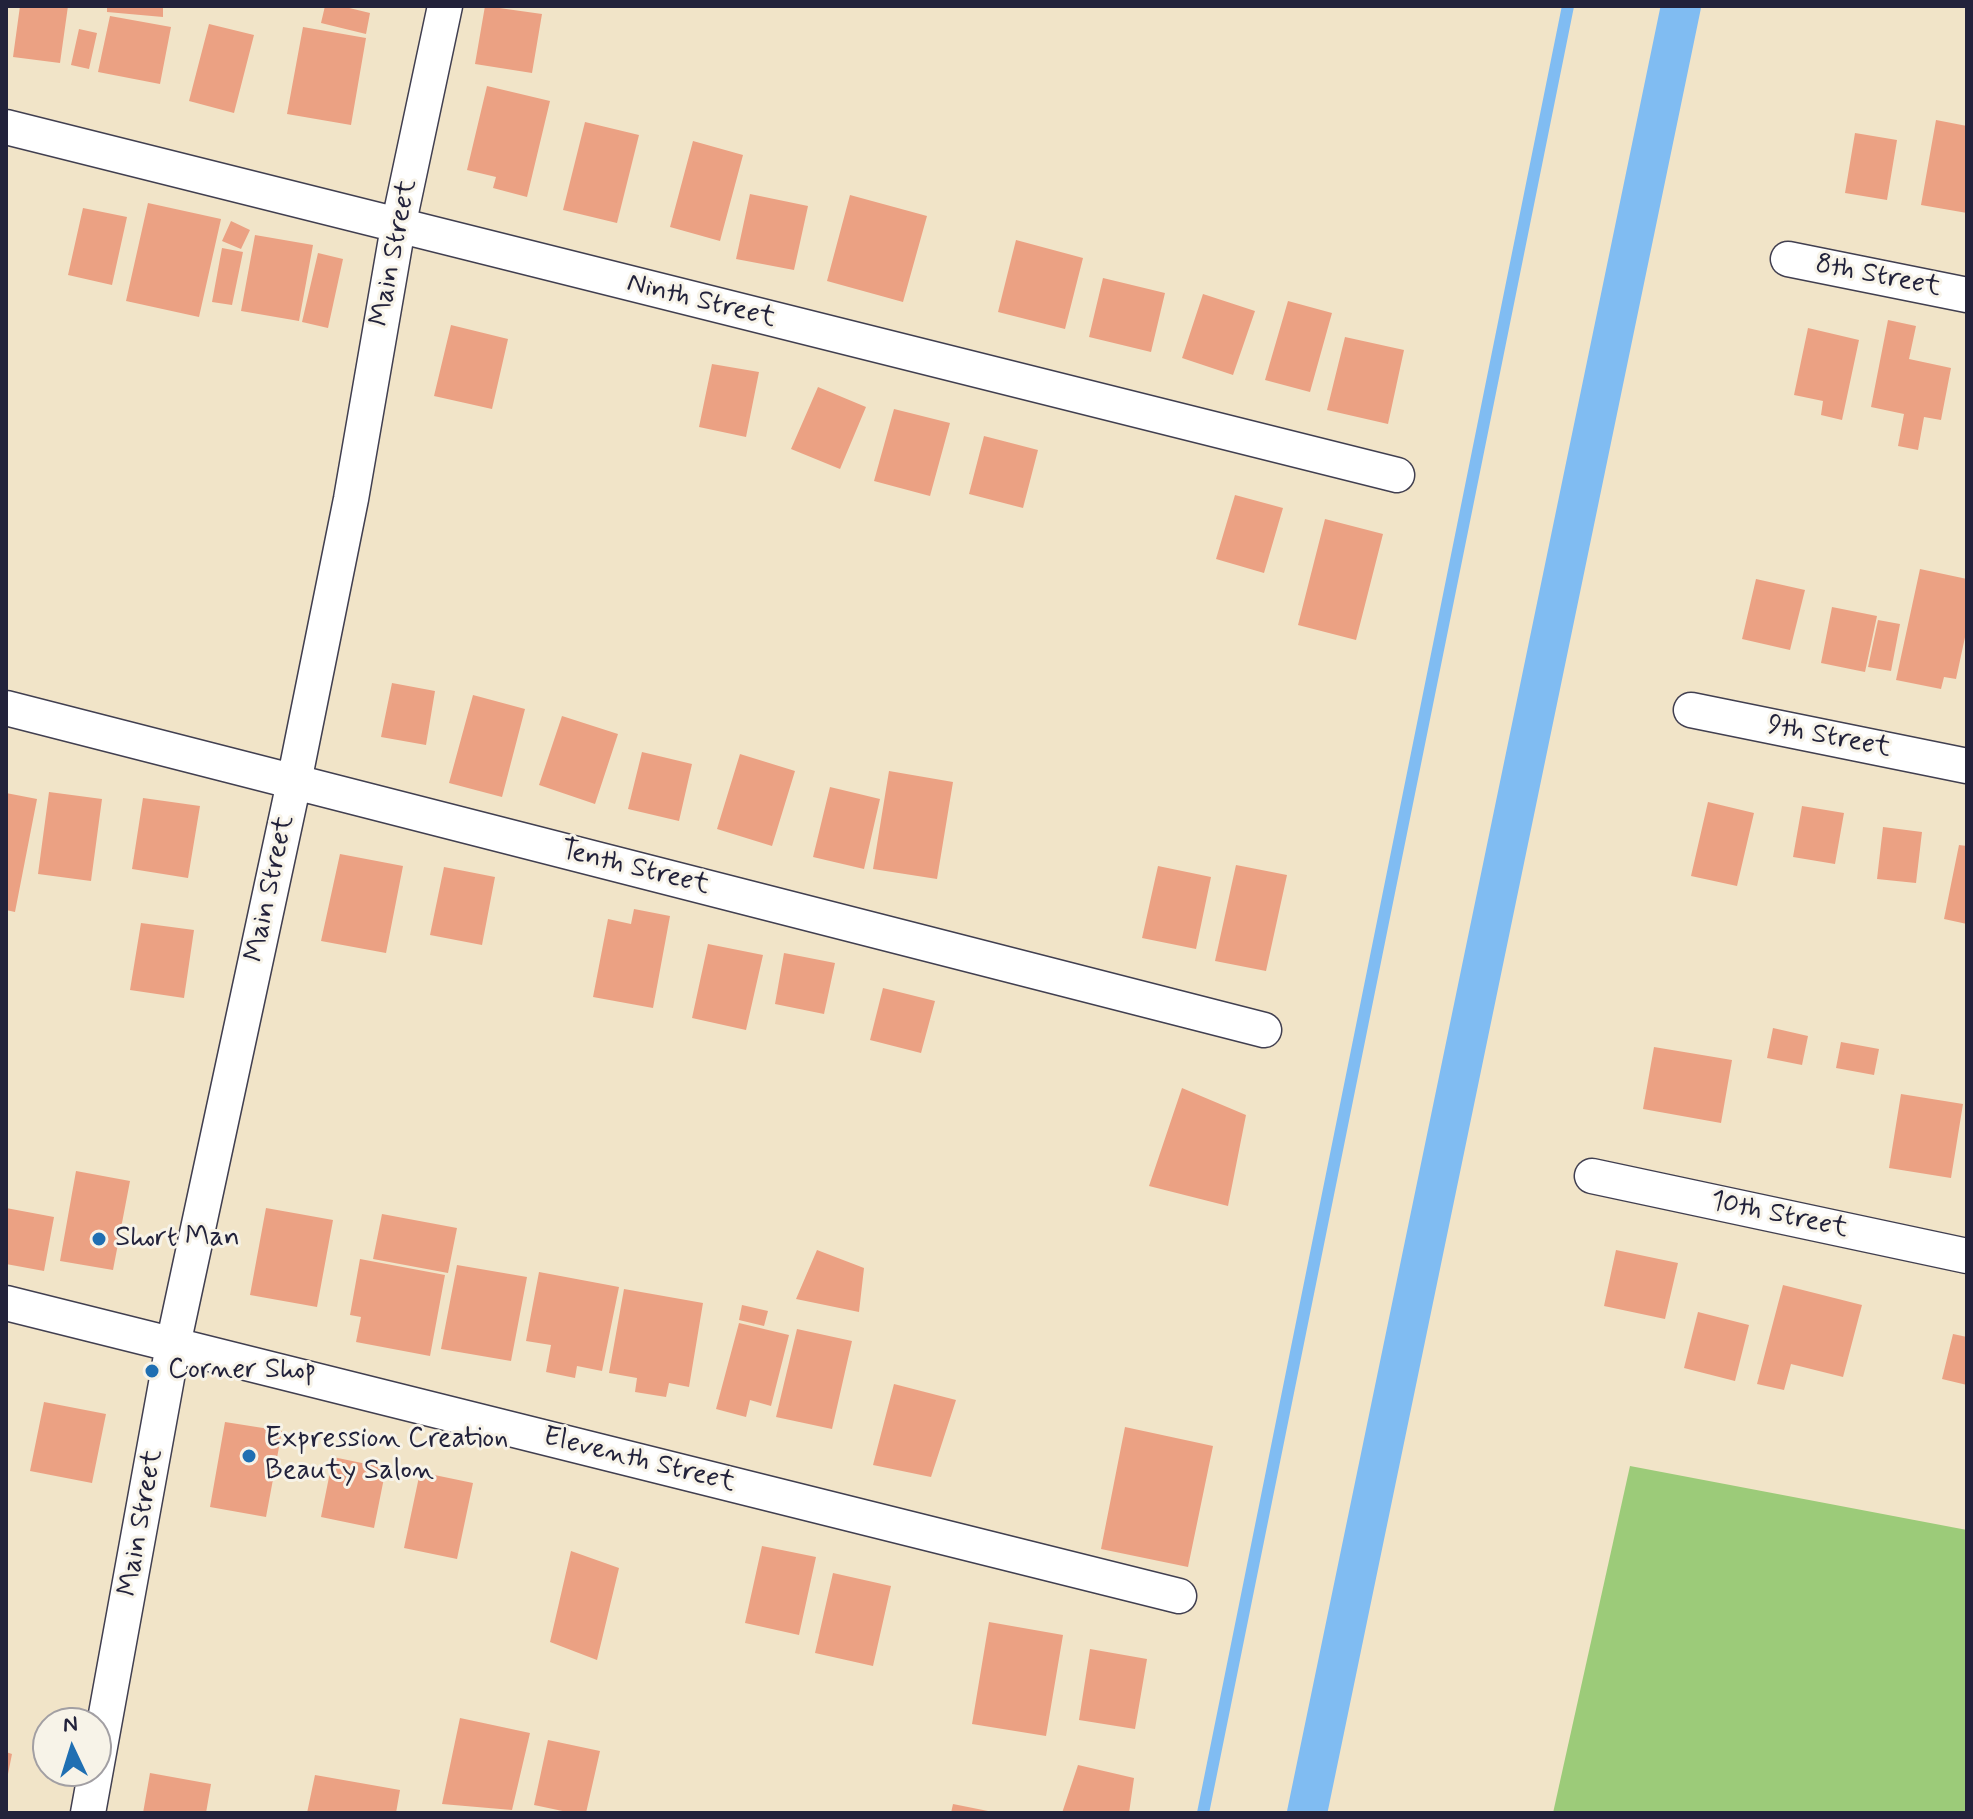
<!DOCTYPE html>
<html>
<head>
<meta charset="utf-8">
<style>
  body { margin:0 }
  #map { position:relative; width:1973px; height:1819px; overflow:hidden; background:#f1e4c8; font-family:Mynerve,sans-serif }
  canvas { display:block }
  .frame { position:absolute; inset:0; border:8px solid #22223b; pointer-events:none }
  .north { position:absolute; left:32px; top:1707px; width:80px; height:80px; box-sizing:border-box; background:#f7f3e8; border:2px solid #a29fa3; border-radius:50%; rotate:356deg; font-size:22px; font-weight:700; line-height:32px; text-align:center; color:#22223b }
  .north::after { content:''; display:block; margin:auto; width:28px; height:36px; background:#1f6fb2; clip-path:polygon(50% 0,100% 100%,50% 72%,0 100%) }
</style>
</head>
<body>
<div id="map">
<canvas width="1973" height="1819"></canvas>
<div class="frame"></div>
<div class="north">N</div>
</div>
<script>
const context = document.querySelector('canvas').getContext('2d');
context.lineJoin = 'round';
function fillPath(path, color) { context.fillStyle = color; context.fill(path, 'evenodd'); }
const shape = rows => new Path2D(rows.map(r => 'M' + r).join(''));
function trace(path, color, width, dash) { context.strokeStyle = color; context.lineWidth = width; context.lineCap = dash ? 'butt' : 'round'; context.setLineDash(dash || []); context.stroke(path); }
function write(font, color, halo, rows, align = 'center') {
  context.font = font + ' Mynerve,sans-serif'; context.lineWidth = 6; context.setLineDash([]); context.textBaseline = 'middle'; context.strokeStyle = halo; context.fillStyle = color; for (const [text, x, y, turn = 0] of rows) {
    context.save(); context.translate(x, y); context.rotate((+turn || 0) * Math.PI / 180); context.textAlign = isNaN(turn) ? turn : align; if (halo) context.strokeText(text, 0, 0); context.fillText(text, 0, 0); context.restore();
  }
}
const green = shape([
  [1630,1466,1967,1530,1967,1813,1553,1813]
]);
const stream = shape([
  [1203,1813,1568,6]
]);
const canal = shape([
  [1307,1813,1681,6]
]);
const building = shape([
  [20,6,68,6,60,63,13,57],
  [107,6,163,6,163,17,107,12],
  [325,6,341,6,370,13,366,34,321,23],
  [485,6,542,14,532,73,475,64],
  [110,16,171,27,160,84,98,72],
  [209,24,254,35,234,113,189,101],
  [303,27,366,38,351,125,287,114],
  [79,29,97,33,89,69,71,65],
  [487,86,550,101,527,197,493,188,496,177,467,170],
  [1936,120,1967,126,1967,213,1921,205],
  [585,122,639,135,617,223,563,210],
  [1855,133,1897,140,1887,200,1845,193],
  [693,141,743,155,720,241,670,227],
  [750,194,808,206,794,270,736,259],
  [850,195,927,216,903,302,827,281],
  [148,203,221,219,199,317,126,301],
  [83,208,127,217,112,285,68,275],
  [231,221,250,230,241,249,222,241],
  [255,235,313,245,299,321,241,311],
  [1016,240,1083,258,1065,329,998,312],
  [222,248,243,252,232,305,212,302],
  [318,253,343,259,328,328,302,322],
  [1103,278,1165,293,1151,352,1089,337],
  [1203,294,1255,311,1233,375,1182,358],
  [1288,301,1332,313,1310,392,1265,380],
  [1888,320,1916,326,1909,359,1951,368,1941,420,1924,417,1918,450,1898,446,1904,414,1871,407],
  [451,325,508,339,492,409,434,396],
  [1808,328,1859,340,1842,420,1821,415,1823,401,1794,395],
  [1345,337,1404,350,1388,424,1327,410],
  [712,364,759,372,746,437,699,427],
  [818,387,866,407,840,469,791,449],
  [894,409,950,423,930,496,874,481],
  [984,436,1038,450,1023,508,969,494],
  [1235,495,1283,508,1264,573,1216,559],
  [1325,519,1383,534,1356,640,1298,625],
  [1920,569,1967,579,1967,628,1956,679,1944,677,1941,689,1896,680],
  [1756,579,1805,590,1790,650,1742,639],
  [1832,607,1877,616,1865,672,1821,663],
  [1878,620,1900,624,1891,671,1868,667],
  [392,683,435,691,426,745,381,737],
  [473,695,525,709,502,797,449,783],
  [562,716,618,734,595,804,539,785],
  [642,752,692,764,679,821,628,809],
  [740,754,795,771,772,846,717,829],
  [889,771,953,782,937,879,873,869],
  [830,787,880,799,864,869,813,857],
  [49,792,102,799,91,881,38,874],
  [6,793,37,799,15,912,6,910],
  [143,798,200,806,188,878,132,869],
  [1708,802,1754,813,1737,886,1691,876],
  [1802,806,1844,813,1835,864,1793,857],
  [1883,827,1922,832,1916,883,1877,879],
  [1959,845,1967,846,1967,924,1944,919],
  [340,854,403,866,386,953,321,941],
  [1236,865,1287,875,1266,971,1215,961],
  [1158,866,1211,877,1196,949,1142,938],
  [444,867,495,877,482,945,430,935],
  [634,909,670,916,653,1008,593,997,608,919,631,924],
  [141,923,194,930,184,998,130,990],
  [708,944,763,955,746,1030,692,1018],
  [784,953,835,963,824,1014,775,1004],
  [883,988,935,1001,921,1053,870,1040],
  [1773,1028,1808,1036,1802,1065,1767,1058],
  [1841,1042,1879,1049,1874,1075,1836,1068],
  [1654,1047,1732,1060,1721,1123,1643,1109],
  [1182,1088,1246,1115,1228,1206,1149,1186],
  [1901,1094,1963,1104,1951,1178,1889,1168],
  [76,1171,130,1181,113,1270,60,1261],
  [6,1208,54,1217,44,1271,6,1264],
  [266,1208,333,1220,317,1307,250,1295],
  [382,1214,457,1228,448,1273,373,1259],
  [817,1250,864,1268,859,1312,796,1299],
  [1616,1250,1678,1263,1665,1319,1604,1306],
  [360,1259,445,1275,430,1356,356,1342,361,1317,350,1315],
  [457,1265,527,1277,511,1361,441,1349],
  [539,1272,619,1287,602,1371,577,1366,575,1378,546,1372,551,1345,526,1341],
  [1783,1285,1862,1305,1843,1377,1791,1364,1784,1390,1757,1384],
  [624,1289,703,1303,689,1387,669,1383,666,1397,635,1392,637,1378,609,1373],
  [742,1305,768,1311,764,1326,739,1320],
  [1698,1312,1749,1325,1735,1381,1684,1368],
  [739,1323,789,1335,771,1406,750,1400,746,1417,716,1409],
  [797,1329,852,1341,832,1429,776,1417],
  [1953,1334,1967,1337,1967,1385,1942,1379],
  [894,1384,956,1400,931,1477,873,1465],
  [44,1402,106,1414,92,1483,30,1471],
  [225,1422,282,1431,266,1517,210,1507],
  [1125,1427,1213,1446,1188,1567,1101,1549],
  [333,1457,386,1468,374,1528,321,1517],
  [420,1472,473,1483,457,1559,404,1548],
  [762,1546,816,1557,799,1635,745,1623],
  [571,1551,619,1568,597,1660,550,1642],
  [833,1573,891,1586,873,1666,815,1653],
  [989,1622,1063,1635,1046,1736,972,1724],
  [1090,1649,1147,1659,1135,1729,1079,1720],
  [460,1718,530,1733,512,1810,442,1804],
  [548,1740,600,1751,586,1813,572,1813,534,1805],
  [6,1752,12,1754,7,1779,6,1779],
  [1078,1765,1134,1778,1129,1813,1062,1813],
  [150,1773,211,1784,206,1813,143,1813],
  [315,1775,400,1790,396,1813,307,1813],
  [953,1804,993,1812,993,1813,951,1813]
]);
const street = shape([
  [6,127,1397,475],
  [1788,259,1967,295],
  [6,708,1264,1030],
  [1691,710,1967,766],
  [1592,1176,1967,1256],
  [6,1303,1179,1596],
  [88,1813,173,1345,294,782,351,499,398,227,445,6]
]);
const markers = [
  [99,1239,8,"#1f6fb2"],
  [152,1371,8,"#1f6fb2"],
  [249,1456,8,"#1f6fb2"]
];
const streetNames = [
  ["Main Street",395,253,-79],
  ["8th Street",1878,277,11],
  ["Ninth Street",701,302,14],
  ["9th Street",1829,738,11],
  ["Tenth Street",635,869,14],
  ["Main Street",271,889,-78],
  ["10th Street",1779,1216,12],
  ["Eleventh Street",639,1461,14],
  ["Main Street",142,1523,-80]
];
const poiNames = [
  ["Short Man",115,1239],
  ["Corner Shop",168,1371],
  ["Expression Creation",265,1440],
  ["Beauty Salon",265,1472]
];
fillPath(green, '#9ccb79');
trace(stream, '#80bcf2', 12);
trace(canal, '#80bcf2', 40);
fillPath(building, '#eba183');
trace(street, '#413f50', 37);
trace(street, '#fff', 34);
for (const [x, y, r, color] of markers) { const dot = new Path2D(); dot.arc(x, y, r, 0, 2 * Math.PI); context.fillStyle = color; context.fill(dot); trace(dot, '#f7f3e8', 3); }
write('28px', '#22223b', '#f7f3e8', streetNames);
write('28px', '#22223b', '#f7f3e8', poiNames, 'left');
</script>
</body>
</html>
